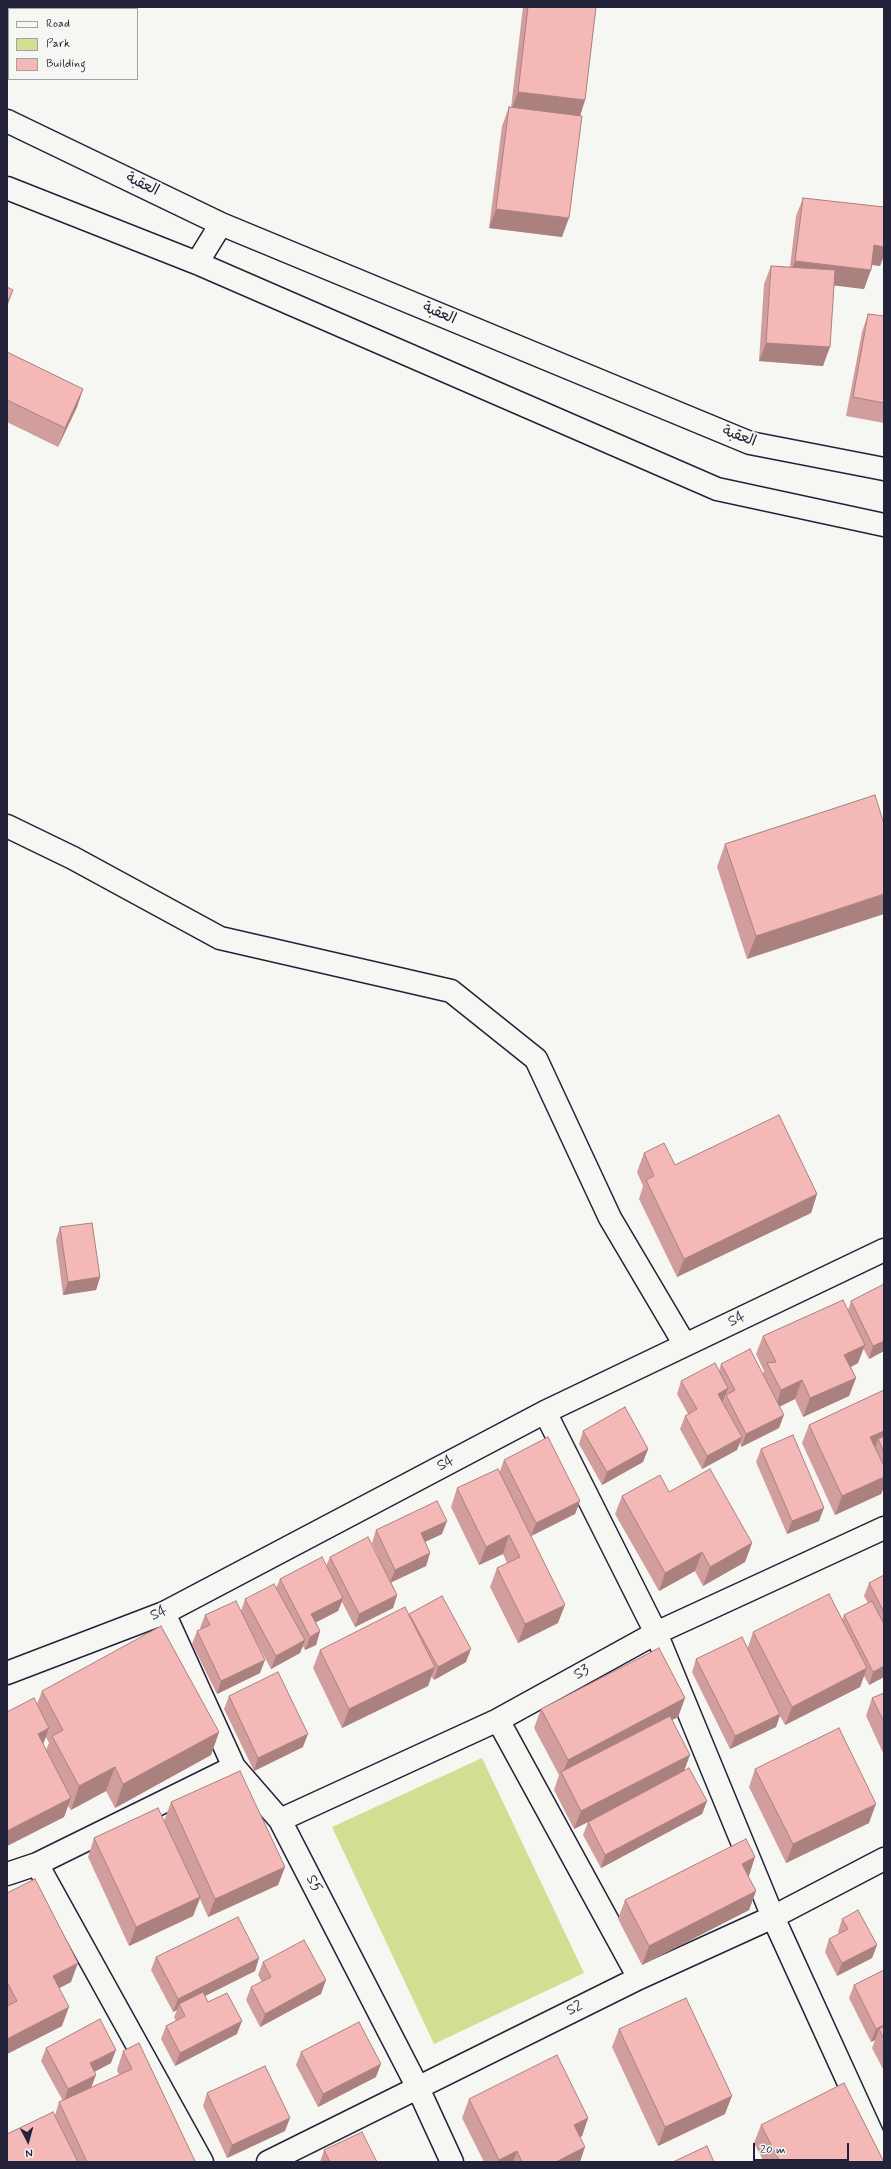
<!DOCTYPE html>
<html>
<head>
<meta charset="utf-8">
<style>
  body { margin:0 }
  #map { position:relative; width:891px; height:2169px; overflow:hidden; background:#f6f6f2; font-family:Mynerve,sans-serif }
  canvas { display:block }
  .frame { position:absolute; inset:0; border:8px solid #22223b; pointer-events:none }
  .legend { position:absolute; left:8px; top:8px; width:130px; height:72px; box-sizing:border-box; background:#f6f6f2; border:1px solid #a1a1a9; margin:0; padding:5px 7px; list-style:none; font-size:12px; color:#22223b }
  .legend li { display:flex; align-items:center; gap:8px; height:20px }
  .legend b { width:20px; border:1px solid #a1a1a9 }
  .north { position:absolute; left:8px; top:2121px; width:40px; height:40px; -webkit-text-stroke:3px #f6f6f2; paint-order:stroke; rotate:174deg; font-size:11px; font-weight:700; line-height:16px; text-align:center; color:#22223b }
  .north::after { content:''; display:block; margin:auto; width:14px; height:18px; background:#22223b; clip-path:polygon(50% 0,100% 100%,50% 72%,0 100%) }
  .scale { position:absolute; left:753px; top:2143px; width:96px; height:18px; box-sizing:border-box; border:2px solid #22223b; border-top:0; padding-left:5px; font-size:12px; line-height:14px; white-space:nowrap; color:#22223b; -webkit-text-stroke:3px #f6f6f2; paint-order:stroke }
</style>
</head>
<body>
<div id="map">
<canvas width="891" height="2169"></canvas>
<div class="frame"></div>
<ul class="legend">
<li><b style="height:5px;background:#f6f6f2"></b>Road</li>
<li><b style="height:11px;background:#d2df92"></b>Park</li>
<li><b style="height:11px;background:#f4b8b6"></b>Building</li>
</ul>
<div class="north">N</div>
<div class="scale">20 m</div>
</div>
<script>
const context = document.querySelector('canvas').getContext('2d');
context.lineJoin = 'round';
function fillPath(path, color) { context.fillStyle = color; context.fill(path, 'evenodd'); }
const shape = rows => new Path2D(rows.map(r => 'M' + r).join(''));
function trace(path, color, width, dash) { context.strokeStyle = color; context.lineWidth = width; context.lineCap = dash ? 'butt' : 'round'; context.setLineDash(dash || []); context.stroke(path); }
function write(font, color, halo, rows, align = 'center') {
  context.font = font + ' Mynerve,"Playpen Sans Arabic",sans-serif'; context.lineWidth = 4; context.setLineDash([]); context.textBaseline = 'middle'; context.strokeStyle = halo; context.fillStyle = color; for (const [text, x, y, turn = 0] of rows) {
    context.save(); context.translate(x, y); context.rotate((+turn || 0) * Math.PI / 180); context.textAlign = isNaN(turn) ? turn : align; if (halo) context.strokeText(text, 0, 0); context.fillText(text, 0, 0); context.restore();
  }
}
const green = shape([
  [482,1758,584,1973,434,2044,332,1827]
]);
const minor = shape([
  [7,826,73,858,220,938,451,991,536,1059,610,1218,685,1345],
  [545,1412,656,1633,773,1917,884,2160],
  [164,1613,234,1767,280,1820,417,2086,452,2162],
  [7,1673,164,1613,545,1412,884,1250],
  [498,1720,639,1978],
  [280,1820,498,1720,656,1633,884,1528],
  [37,1864,202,2162],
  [7,1874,37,1864,234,1767],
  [268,2162,639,1978,773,1917,884,1859]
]);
const secondary = shape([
  [7,121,221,224,750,443,884,469],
  [7,188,197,263,717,489,884,525],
  [197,263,221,224]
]);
const wall = shape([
  [523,7,596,7,585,100,580,116,562,237,489,228,502,126,509,107,511,108],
  [803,198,884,207,884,255,880,266,872,265,864,289,834,285,823,366,759,361,764,284,771,266,790,267,796,216],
  [868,314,884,316,884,423,846,416,862,332],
  [7,352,83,389,77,407,58,447,7,422],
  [875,795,747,959,717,867,725,844],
  [644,1153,675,1165,817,1194,811,1213,677,1277,639,1199,643,1186,637,1172],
  [60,1227,100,1277,96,1290,63,1295,56,1240],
  [851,1301,884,1351,869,1359,863,1348,858,1363,851,1367,856,1378,849,1396,803,1417,795,1399,780,1406,779,1428,741,1447,740,1443,737,1450,702,1469,680,1429,685,1416,688,1414,677,1394,681,1381,719,1371,721,1364,763,1373,764,1371,756,1354,763,1336,848,1310],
  [726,1394,726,1395,723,1403,723,1402],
  [884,1390,884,1487,881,1494,835,1515,802,1443,809,1425],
  [583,1431,648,1449,643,1462,602,1485,579,1444],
  [761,1449,819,1521,787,1534,756,1462],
  [504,1460,580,1501,575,1514,531,1536,558,1623,518,1643,490,1587,497,1568,507,1563,503,1554,479,1565,451,1507,457,1488,500,1471],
  [669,1492,752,1543,745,1562,703,1586,695,1571,659,1591,615,1514,622,1496],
  [376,1530,442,1534,425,1542,430,1553,426,1566,391,1582,397,1595,393,1608,355,1627,342,1602,338,1611,316,1622,320,1631,316,1645,305,1650,303,1646,300,1653,271,1669,250,1630,260,1673,217,1694,192,1644,197,1631,201,1629,200,1628,205,1615,241,1611,245,1599,276,1588,280,1579,326,1566,330,1557,378,1556,372,1543],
  [884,1575,884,1677,869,1685,864,1676,860,1687,785,1725,780,1716,776,1727,730,1749,692,1672,696,1659,748,1647,753,1632,842,1620,844,1615,868,1603,864,1596,869,1583],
  [409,1614,466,1662,434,1680,431,1676,428,1686,342,1728,313,1668,320,1650,409,1615],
  [42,1691,219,1732,211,1755,115,1808,106,1791,71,1810,68,1806,64,1817,7,1846,37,1704],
  [46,1737,49,1743,46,1750,43,1744],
  [884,1693,884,1755,866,1716,872,1698],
  [229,1696,303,1747,254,1771,224,1709],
  [685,1698,678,1717,672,1720,684,1771,707,1801,702,1814,601,1868,583,1835,588,1822,574,1829,554,1790,559,1775,534,1728,541,1709],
  [755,1769,869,1823,786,1863,749,1787],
  [171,1802,285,1867,278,1885,208,1917,200,1899,193,1916,129,1946,88,1857,94,1838,164,1821],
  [748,1876,756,1891,749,1910,642,1965,618,1919,625,1900,749,1876],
  [7,1893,71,1982,59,1988,62,2026,7,2054],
  [842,1919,877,1945,872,1958,837,1976,825,1952,829,1939,839,1934,838,1932],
  [156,1957,259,1958,255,1971,205,1996,208,2002,237,2034,175,2066,161,2039,166,2026,176,2021,174,2017,177,2010,173,2012,151,1970],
  [263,1962,321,1994,260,2027,246,2000,251,1987,262,1982,258,1975],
  [884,1970,884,2071,872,2048,875,2040,871,2042,849,1998,854,1985],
  [619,2029,725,2114,658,2146,612,2047],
  [46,2048,111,2063,94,2072,91,2088,119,2075,117,2070,123,2051,195,2161,195,2162,7,2162,55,2115,59,2102,63,2101,41,2061],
  [301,2052,376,2077,318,2107,296,2065],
  [207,2093,285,2131,227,2158,203,2106],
  [469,2099,588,2118,582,2136,580,2137,580,2162,484,2162,462,2118],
  [761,2125,884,2162,764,2162,754,2143],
  [324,2150,377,2162,320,2162]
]);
const shadedWall = shape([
  [518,92,585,100,579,119,511,111],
  [496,209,569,218,562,237,489,228],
  [874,245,884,247,884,255,880,266,867,264],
  [795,261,871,270,864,289,788,280],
  [13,290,7,307,7,303],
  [766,343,830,347,823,366,759,361],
  [83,389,77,407,58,447,65,428],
  [884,894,884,914,747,959,756,936],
  [817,1194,811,1213,677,1277,684,1259],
  [100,1277,96,1290,63,1295,68,1282],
  [884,1341,884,1351,869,1359,873,1346],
  [865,1345,858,1363,838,1374,844,1355],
  [856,1378,849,1396,803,1417,810,1398],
  [802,1380,795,1399,775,1409,781,1390],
  [728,1388,723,1402,714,1407,718,1394],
  [784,1415,779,1428,741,1447,746,1434],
  [884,1431,884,1446,878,1439,874,1451,870,1437],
  [742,1437,737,1450,702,1469,707,1456],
  [648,1449,643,1462,602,1485,607,1472],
  [884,1477,884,1487,881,1494,835,1515,842,1496],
  [580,1501,575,1514,531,1536,536,1523],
  [824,1508,819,1521,787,1534,792,1521],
  [447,1521,442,1534,416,1546,421,1533],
  [509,1535,503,1554,479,1565,486,1547],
  [752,1543,745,1562,703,1586,710,1567],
  [702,1552,695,1571,659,1591,665,1573],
  [430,1553,426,1566,390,1583,395,1570],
  [397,1595,393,1608,355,1627,359,1614],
  [343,1598,338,1611,307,1627,311,1614],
  [565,1605,558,1623,518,1643,525,1624],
  [320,1631,316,1645,305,1650,310,1637],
  [305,1640,300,1653,271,1669,276,1656],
  [471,1649,466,1662,434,1680,438,1667],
  [265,1660,260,1673,217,1694,221,1681],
  [884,1666,884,1677,869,1685,873,1672],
  [435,1667,428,1686,342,1728,349,1709],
  [867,1668,860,1687,785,1725,792,1707],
  [685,1698,678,1717,563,1777,562,1775,568,1760],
  [780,1714,776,1727,730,1749,735,1736],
  [49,1728,42,1747,38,1734],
  [219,1732,211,1755,115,1808,123,1784],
  [308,1734,303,1747,254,1771,258,1758],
  [690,1755,683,1774,574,1829,581,1811],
  [115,1767,106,1791,71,1810,79,1786],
  [71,1798,64,1817,7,1846,7,1831],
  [707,1801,702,1814,601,1868,605,1855],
  [876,1804,869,1823,786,1863,793,1844],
  [755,1857,749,1876,735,1882,742,1864],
  [285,1867,278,1885,208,1917,215,1899],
  [756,1891,749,1910,642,1965,649,1946],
  [200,1897,193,1916,129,1946,136,1927],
  [877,1945,872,1958,837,1976,842,1963],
  [259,1958,255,1971,181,2008,179,2004,177,2010,173,2012,178,1999],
  [78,1963,71,1982,46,1995,53,1976],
  [326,1980,321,1994,260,2027,265,2014],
  [69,2007,62,2026,7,2054,7,2039],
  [242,2021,237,2034,175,2066,180,2053],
  [884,2025,884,2036,879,2029,875,2040,871,2042,876,2029],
  [116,2050,111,2063,85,2077,90,2063],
  [381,2064,376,2077,318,2107,323,2094],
  [96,2075,91,2088,64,2102,68,2089],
  [732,2096,725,2114,658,2146,665,2127],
  [290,2118,285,2131,227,2158,232,2145],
  [588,2118,582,2136,567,2144,574,2125],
  [585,2147,580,2162,556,2162],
  [517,2151,513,2162,498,2162,499,2160]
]);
const building = shape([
  [528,7,596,7,585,100,518,92,528,7],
  [509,107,582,116,569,218,496,209,509,107],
  [803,198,884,207,884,247,874,245,871,270,795,261,803,198],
  [771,266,835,270,830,347,766,343,771,266],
  [7,287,13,290,7,303,7,287],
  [868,314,884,316,884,403,853,397,868,314],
  [7,352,83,389,65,428,7,400,7,352],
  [875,795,884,824,884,894,756,936,725,844,875,795],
  [779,1115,817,1194,684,1259,646,1180,654,1176,644,1153,664,1143,675,1165,779,1115],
  [92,1223,100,1277,68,1282,60,1227,92,1223],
  [884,1284,884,1341,873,1346,851,1301,884,1284],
  [843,1300,865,1345,844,1355,856,1378,810,1398,802,1380,781,1390,767,1363,776,1362,763,1336,843,1300],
  [750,1349,784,1415,746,1434,726,1395,735,1390,721,1364,750,1349],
  [715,1363,728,1388,718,1394,742,1437,707,1456,685,1416,697,1409,681,1381,715,1363],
  [884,1390,884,1431,870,1437,884,1466,884,1477,842,1496,809,1425,884,1390],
  [625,1407,648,1449,607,1472,583,1431,625,1407],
  [793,1435,824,1508,792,1521,761,1449,793,1435],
  [884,1436,884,1452,878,1439,884,1436],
  [548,1437,580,1501,536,1523,504,1460,548,1437],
  [498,1469,565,1605,525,1624,497,1568,520,1557,509,1535,486,1547,457,1488,498,1469],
  [710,1469,752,1543,710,1567,702,1552,665,1573,622,1496,660,1475,669,1492,710,1469],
  [437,1501,447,1521,421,1533,430,1553,395,1570,376,1530,437,1501],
  [368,1537,397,1595,359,1614,330,1557,368,1537],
  [322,1557,343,1598,311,1614,320,1631,310,1637,280,1579,322,1557],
  [884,1575,884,1612,869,1583,884,1575],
  [274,1584,305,1640,276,1656,245,1599,274,1584],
  [829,1594,867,1668,792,1707,753,1632,829,1594],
  [442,1596,471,1649,438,1667,409,1614,442,1596],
  [236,1601,265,1660,221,1681,197,1631,210,1625,205,1615,236,1601],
  [872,1601,884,1624,884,1666,873,1672,844,1615,872,1601],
  [405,1607,435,1667,349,1709,320,1650,405,1607],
  [161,1626,219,1732,123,1784,115,1767,79,1786,52,1736,63,1730,42,1691,161,1626],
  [742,1637,780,1714,735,1736,696,1659,742,1637],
  [659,1648,685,1698,568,1760,541,1709,659,1648],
  [278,1672,308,1734,258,1758,229,1696,278,1672],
  [884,1693,884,1722,872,1698,884,1693],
  [34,1698,49,1728,38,1734,71,1798,7,1831,7,1712,34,1698],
  [670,1716,690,1755,581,1811,561,1772,670,1716],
  [839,1728,876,1804,793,1844,755,1769,839,1728],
  [689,1768,707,1801,605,1855,588,1822,689,1768],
  [240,1771,285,1867,215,1899,171,1802,240,1771],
  [158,1808,200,1897,136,1927,94,1838,158,1808],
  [746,1839,755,1857,742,1864,756,1891,649,1946,625,1900,746,1839],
  [35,1879,78,1963,53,1976,69,2007,7,2039,7,2006,17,2001,7,1982,7,1893,35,1879],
  [858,1910,877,1945,842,1963,829,1939,848,1929,842,1919,858,1910],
  [238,1917,259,1958,178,1999,156,1957,238,1917],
  [304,1940,326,1980,265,2014,251,1987,271,1977,263,1962,304,1940],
  [884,1970,884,2025,876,2029,854,1985,884,1970],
  [203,1992,208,2002,227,1993,242,2021,180,2053,166,2026,185,2016,179,2004,203,1992],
  [686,1998,732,2096,665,2127,619,2029,686,1998],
  [100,2019,116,2050,90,2063,96,2075,68,2089,46,2048,100,2019],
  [359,2022,381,2064,323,2094,301,2052,359,2022],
  [884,2026,884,2039,879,2029,884,2026],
  [139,2043,195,2161,193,2162,87,2162,59,2102,132,2069,123,2051,139,2043],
  [557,2055,588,2118,574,2125,585,2147,556,2162,522,2162,517,2151,499,2160,469,2099,557,2055],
  [265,2066,290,2118,232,2145,207,2093,265,2066],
  [844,2083,884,2162,780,2162,761,2125,844,2083],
  [53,2112,78,2162,7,2162,7,2134,53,2112],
  [362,2132,377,2162,330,2162,324,2150,362,2132],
  [707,2146,714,2162,673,2162,707,2146]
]);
const streetNames = [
  ["العقبة",142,185,26],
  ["العقبة",439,314,23],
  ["العقبة",739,437,20],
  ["S4",737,1320,-26],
  ["S4",446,1464,-28],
  ["S4",159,1614,-23],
  ["S3",582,1673,-29],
  ["S5",313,1884,63],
  ["S2",575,2009,-26]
];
fillPath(green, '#d2df92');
trace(minor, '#22223b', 25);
trace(secondary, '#22223b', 25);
trace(minor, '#f6f6f2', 22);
trace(secondary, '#f6f6f2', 22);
fillPath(wall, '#d29e9d');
fillPath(shadedWall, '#ab817f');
fillPath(building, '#f4b8b6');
trace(building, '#ab817f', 1);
write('15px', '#22223b', '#f6f6f2', streetNames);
</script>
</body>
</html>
